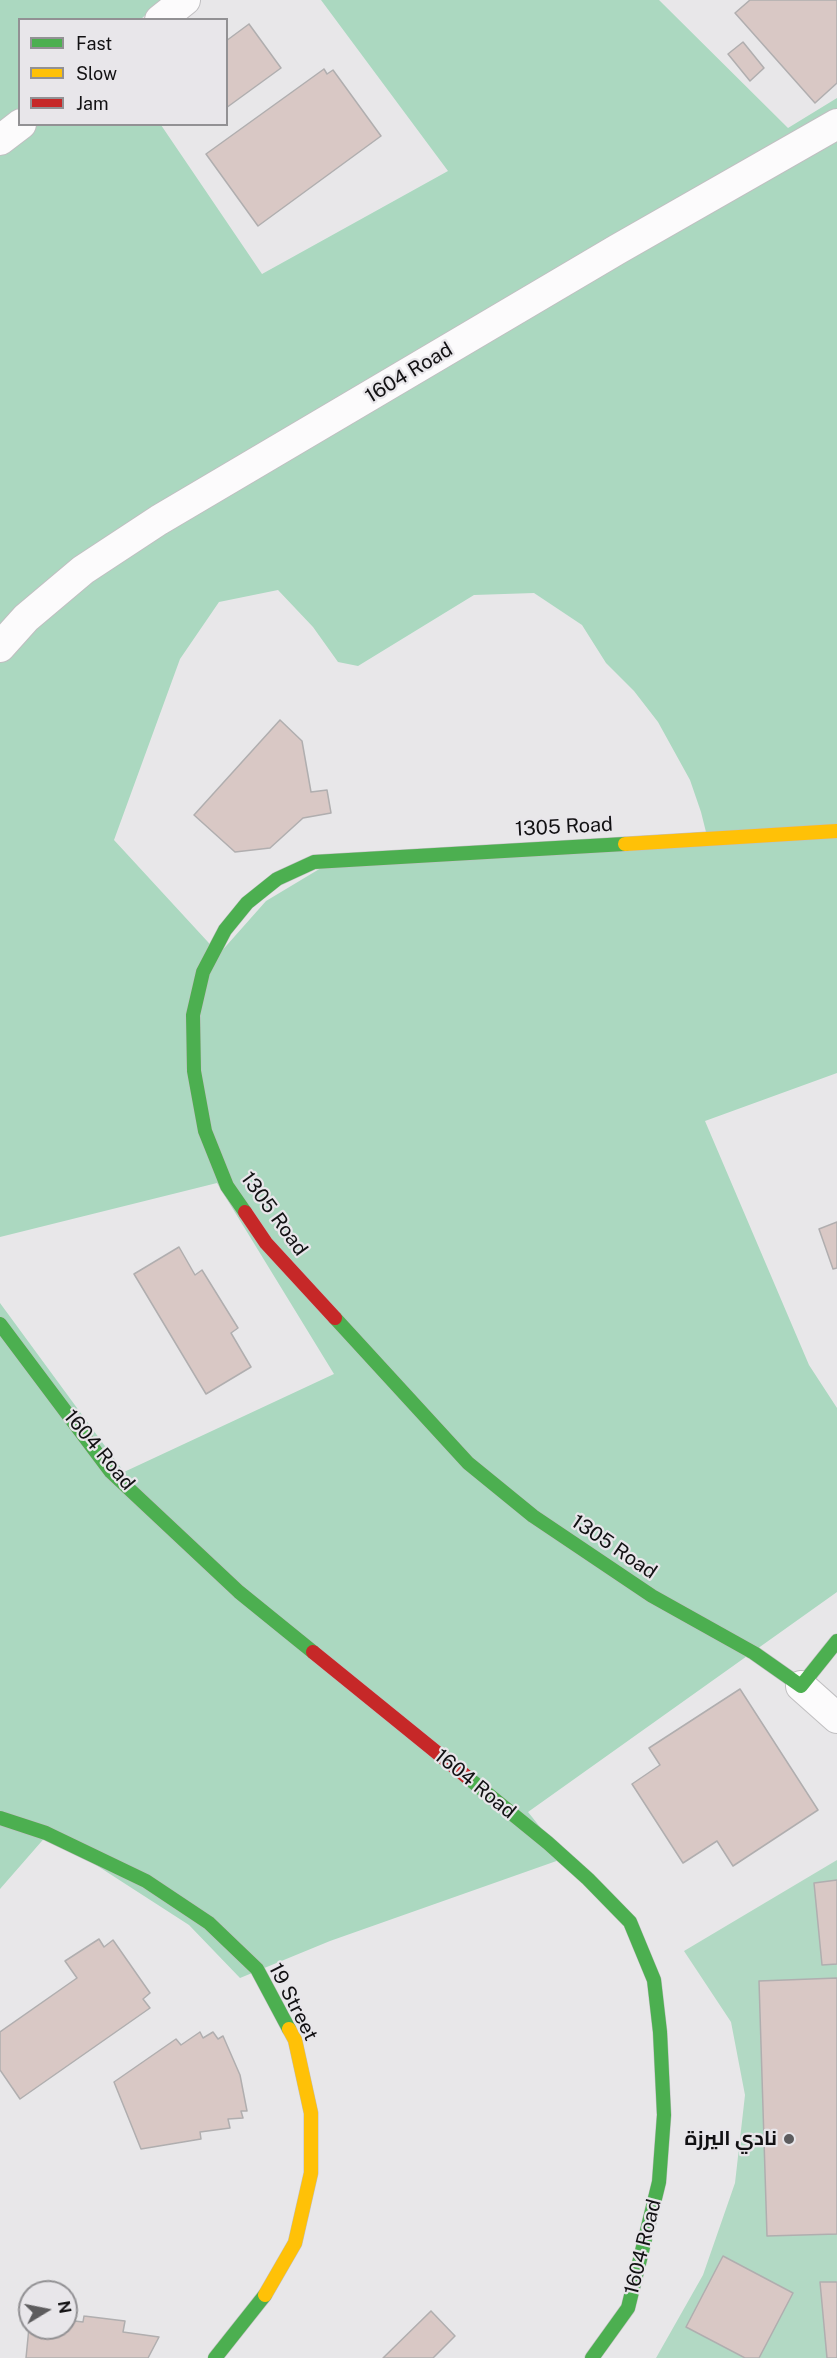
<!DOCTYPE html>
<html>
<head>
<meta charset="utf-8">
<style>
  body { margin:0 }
  #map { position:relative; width:837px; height:2358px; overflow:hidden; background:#e8e7e9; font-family:"Public Sans",sans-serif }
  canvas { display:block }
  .legend { position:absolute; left:18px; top:18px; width:210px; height:108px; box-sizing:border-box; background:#e8e6ea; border:2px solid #929194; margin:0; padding:8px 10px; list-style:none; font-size:18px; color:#121113 }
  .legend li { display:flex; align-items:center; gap:12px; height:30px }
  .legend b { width:30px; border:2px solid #929194 }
  .north { position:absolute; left:18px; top:2280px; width:60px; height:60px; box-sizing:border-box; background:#e8e6ea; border:2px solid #929194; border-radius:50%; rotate:80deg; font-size:16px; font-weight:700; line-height:24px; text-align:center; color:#121113 }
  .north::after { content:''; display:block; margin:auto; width:21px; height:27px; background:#5d5c5e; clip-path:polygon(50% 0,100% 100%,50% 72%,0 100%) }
</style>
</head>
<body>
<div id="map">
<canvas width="837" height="2358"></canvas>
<ul class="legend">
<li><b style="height:8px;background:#4caf50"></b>Fast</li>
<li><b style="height:8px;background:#ffc107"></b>Slow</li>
<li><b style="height:8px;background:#c62828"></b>Jam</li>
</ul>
<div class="north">N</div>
</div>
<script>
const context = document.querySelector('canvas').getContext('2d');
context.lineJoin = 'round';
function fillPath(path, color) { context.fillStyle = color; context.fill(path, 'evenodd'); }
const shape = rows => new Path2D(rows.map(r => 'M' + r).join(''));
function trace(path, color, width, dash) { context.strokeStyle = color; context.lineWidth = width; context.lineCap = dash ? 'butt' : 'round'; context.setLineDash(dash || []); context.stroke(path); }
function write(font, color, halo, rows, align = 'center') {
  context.font = font + ' "Public Sans",Cairo,sans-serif'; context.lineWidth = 4.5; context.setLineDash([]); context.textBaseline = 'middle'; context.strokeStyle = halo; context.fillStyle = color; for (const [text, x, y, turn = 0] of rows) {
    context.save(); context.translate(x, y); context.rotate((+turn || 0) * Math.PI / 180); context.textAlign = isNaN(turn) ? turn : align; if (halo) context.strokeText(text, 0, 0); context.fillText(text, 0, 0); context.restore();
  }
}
const green = shape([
  [837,1860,837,2358,656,2358,703,2275,735,2183,745,2095,731,2022,684,1951]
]);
const forest = shape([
  [0,0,162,0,141,19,20,20,20,124,161,125,262,274,448,171,321,0,659,0,788,128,837,98,837,1073,705,1121,809,1365,837,1408,837,1592,528,1812,565,1858,330,1941,240,1978,189,1925,48,1834,0,1889,0,1303,124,1472,334,1374,217,1183,0,1237],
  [278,590,313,627,338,662,358,666,474,595,534,593,582,625,606,663,634,691,658,722,690,780,701,812,709,844,326,865,266,901,219,954,114,840,180,659,219,602]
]);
const building = shape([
  [750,0,837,0,837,83,815,103,735,13,750,0],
  [249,24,281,68,226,108,226,41,249,24],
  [743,42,764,68,750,81,728,54,743,42],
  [324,69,327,74,333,70,381,136,258,226,206,154,324,69],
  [280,720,302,741,311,792,327,790,331,813,303,818,270,848,235,852,194,815,280,720],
  [837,1222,837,1268,833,1269,819,1229,837,1222],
  [179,1247,195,1275,202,1270,238,1328,231,1333,251,1367,206,1394,134,1274,179,1247],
  [740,1689,818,1810,733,1866,717,1841,683,1863,632,1784,660,1765,649,1748,740,1689],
  [837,1880,837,1964,822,1965,814,1883,837,1880],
  [99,1939,104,1947,113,1940,150,1993,143,1999,150,2008,20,2099,0,2070,0,2032,77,1978,65,1961,99,1939],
  [837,1978,837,2234,767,2236,759,1981,837,1978],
  [200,2032,203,2038,213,2032,218,2039,223,2036,240,2075,247,2111,241,2111,243,2118,228,2119,230,2128,200,2132,201,2139,141,2149,114,2082,176,2039,181,2045,200,2032],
  [723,2256,793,2293,759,2358,745,2358,686,2327,723,2256],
  [820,2282,837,2282,837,2358,827,2358,820,2282],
  [431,2311,455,2336,433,2358,383,2358,431,2311],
  [84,2316,125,2321,123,2332,159,2337,148,2358,26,2358,30,2317,30,2328,66,2328,66,2320,83,2322,84,2316]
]);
const street = shape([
  [160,20,185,0],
  [0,140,21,124],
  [0,647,26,618,83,570,159,520,618,249,837,124],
  [801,1686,837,1718]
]);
const fast = shape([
  [245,1212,227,1186,205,1131,194,1071,193,1015,203,972,225,930,247,903,277,879,314,862,625,844],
  [335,1318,468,1463,533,1516,652,1596,754,1653,801,1686,837,1641],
  [0,1324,111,1472,239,1592,313,1652],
  [467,1777,548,1843,588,1879,630,1922,654,1980,660,2032,664,2115,659,2182,628,2308,592,2358],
  [0,1818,46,1833,146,1881,209,1923,257,1969,289,2029],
  [215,2358,265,2295]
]);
const slow = shape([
  [625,844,837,831],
  [265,2295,295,2243,311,2173,311,2113,295,2040,289,2029]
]);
const jam = shape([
  [245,1212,266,1243,335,1318],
  [313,1652,467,1777]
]);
const markers = [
  [789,2139,6,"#5d5c5e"]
];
const streetNames = [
  ["1604 Road",409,373,-31],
  ["1305 Road",564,827,-3],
  ["1305 Road",274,1214,54],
  ["1604 Road",99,1450,50],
  ["1305 Road",614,1547,34],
  ["1604 Road",475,1784,39],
  ["19 Street",293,2002,63],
  ["1604 Road",643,2247,-76]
];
const poiNames = [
  ["نادي اليرزة",777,2139]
];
fillPath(green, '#b2d9c4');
fillPath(forest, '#abd8c0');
fillPath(building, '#d9c8c5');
trace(building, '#b0aeaf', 1.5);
trace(street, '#c0bfc1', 32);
trace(fast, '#c0bfc1', 15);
trace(slow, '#c0bfc1', 15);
trace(jam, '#c0bfc1', 15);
trace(street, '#fcfbfc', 30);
trace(fast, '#4caf50', 14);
trace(slow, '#ffc107', 14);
trace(jam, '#c62828', 14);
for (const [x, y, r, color] of markers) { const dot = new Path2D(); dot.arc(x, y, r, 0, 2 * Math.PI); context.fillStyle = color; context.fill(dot); trace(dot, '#e8e6ea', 2); }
write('20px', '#121113', '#e8e6ea', streetNames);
write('bold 20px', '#121113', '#e8e6ea', poiNames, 'right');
</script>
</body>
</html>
